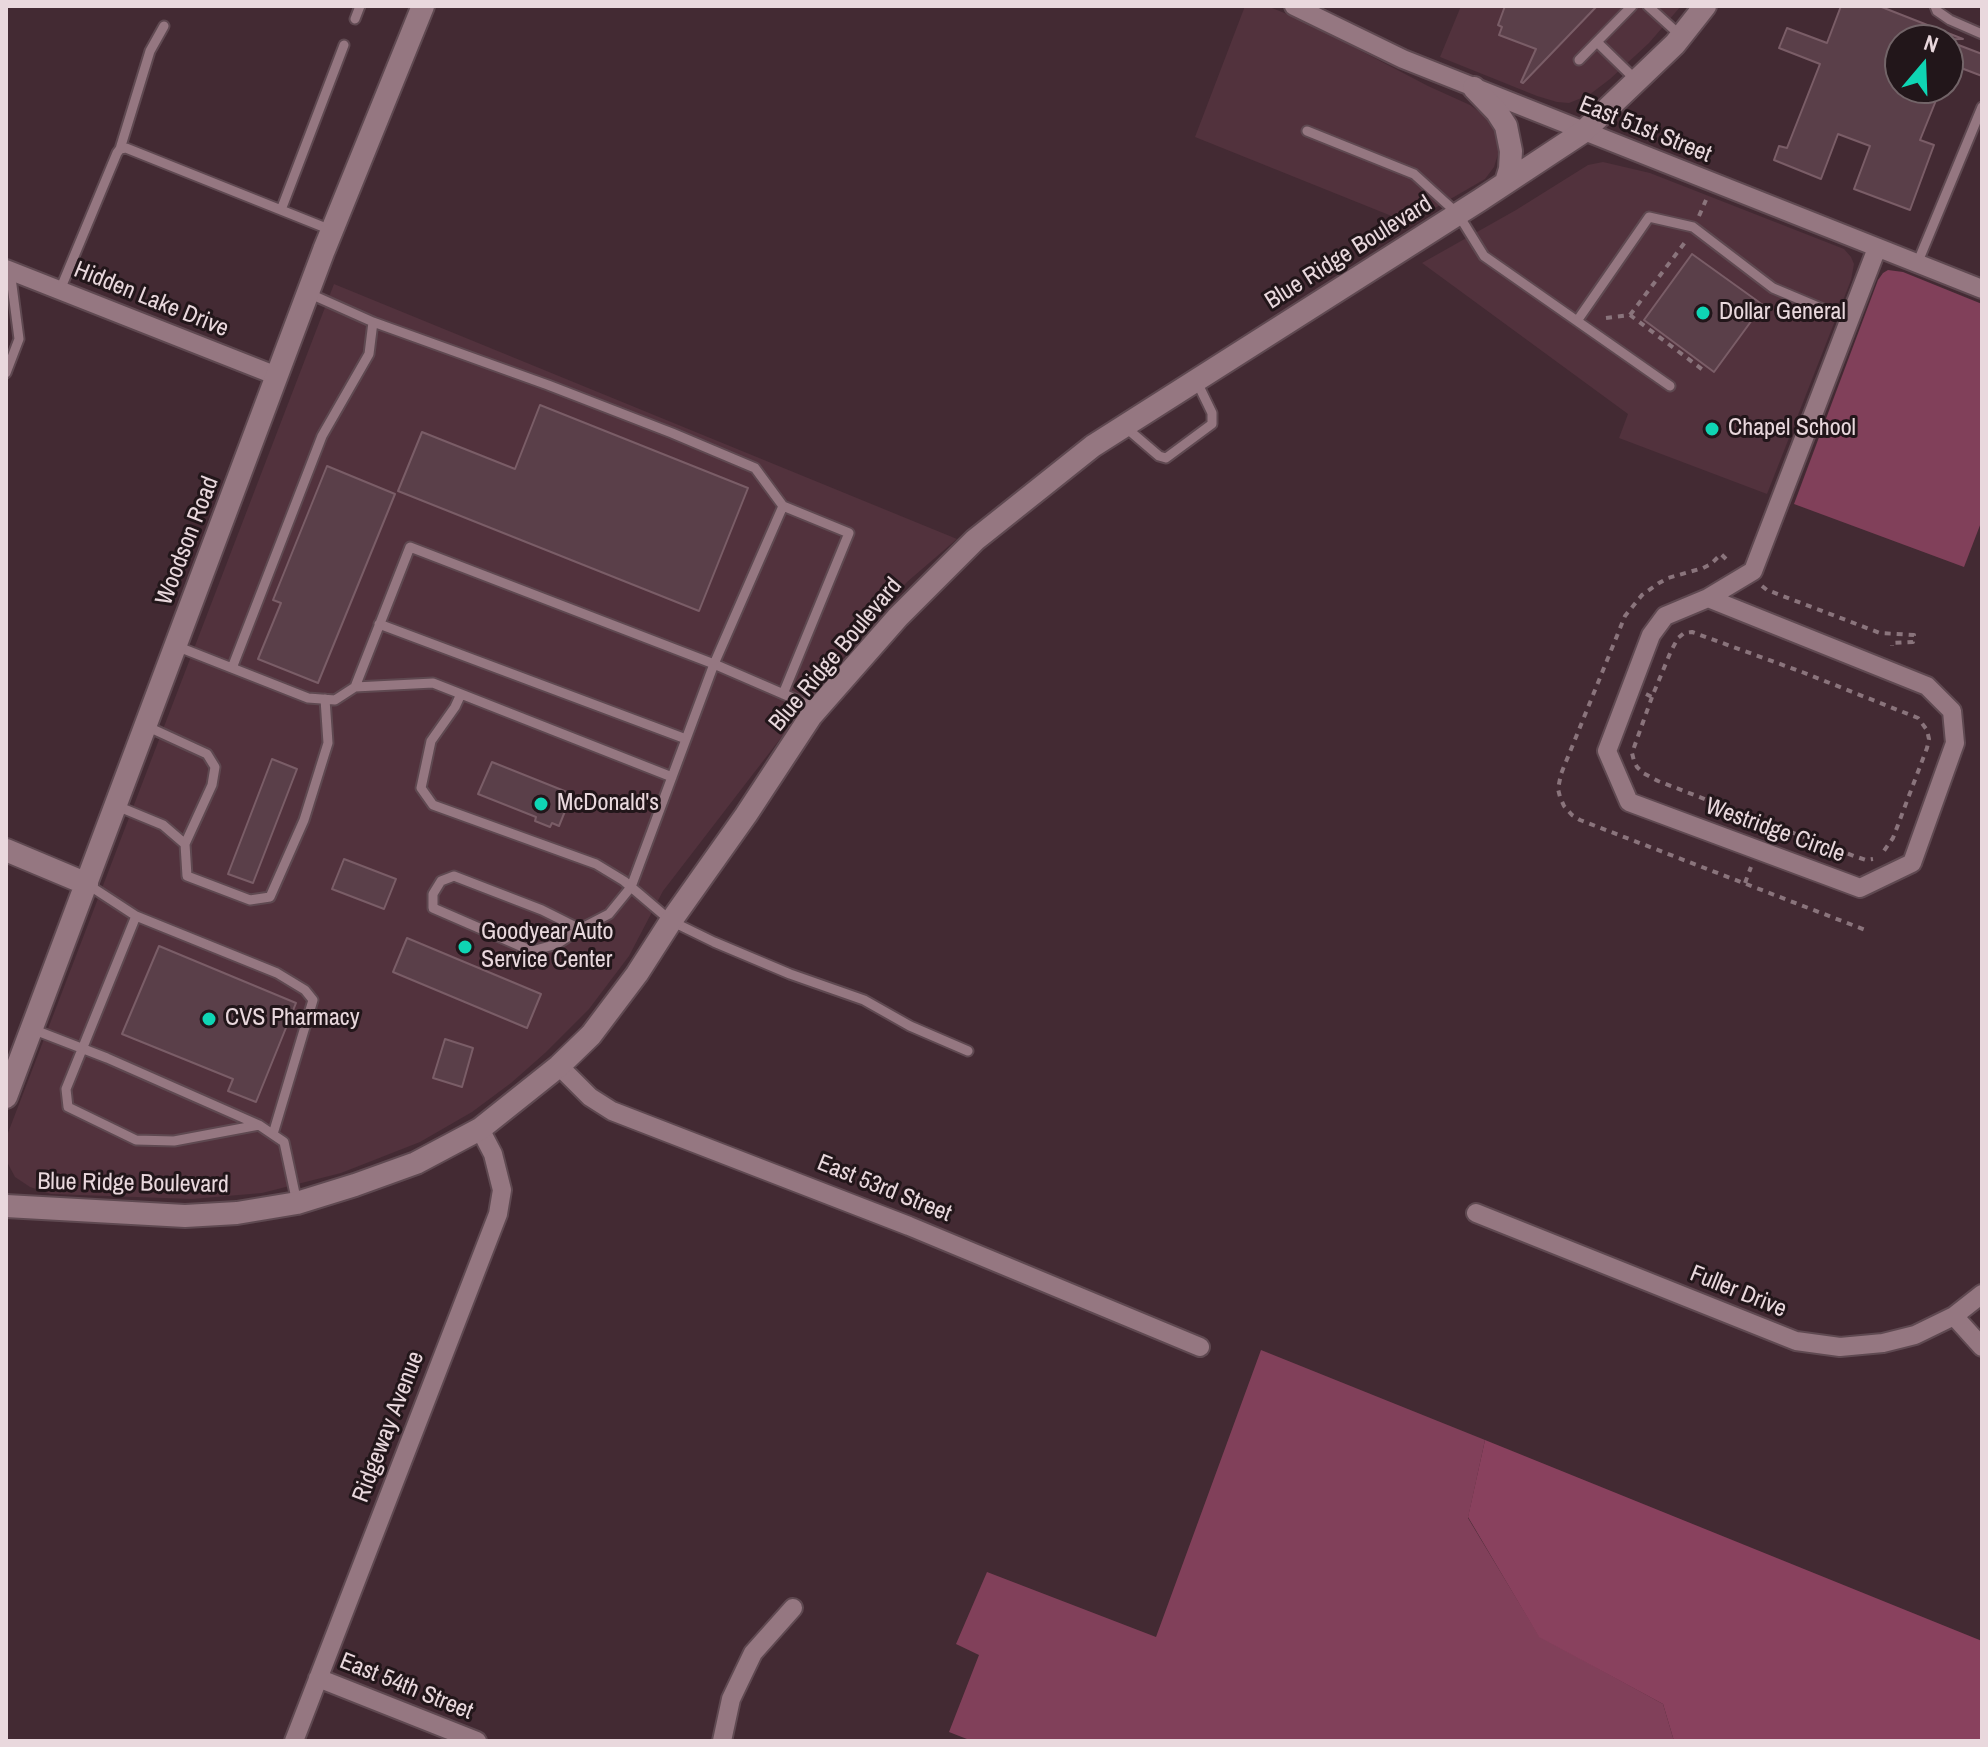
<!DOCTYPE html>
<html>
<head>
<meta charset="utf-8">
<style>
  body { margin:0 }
  #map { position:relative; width:1988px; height:1747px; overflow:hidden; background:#432a33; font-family:"Archivo Narrow",sans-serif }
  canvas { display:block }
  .frame { position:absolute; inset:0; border:8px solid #e9d8dd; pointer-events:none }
  .north { position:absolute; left:1884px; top:24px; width:80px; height:80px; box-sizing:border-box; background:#22161a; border:2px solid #726468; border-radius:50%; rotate:19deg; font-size:22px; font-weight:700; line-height:32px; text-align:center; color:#e9d8dd }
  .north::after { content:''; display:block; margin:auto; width:28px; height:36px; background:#0fd5b4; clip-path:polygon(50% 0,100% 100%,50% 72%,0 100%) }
</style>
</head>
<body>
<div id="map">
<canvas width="1988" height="1747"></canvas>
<div class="frame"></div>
<div class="north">N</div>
</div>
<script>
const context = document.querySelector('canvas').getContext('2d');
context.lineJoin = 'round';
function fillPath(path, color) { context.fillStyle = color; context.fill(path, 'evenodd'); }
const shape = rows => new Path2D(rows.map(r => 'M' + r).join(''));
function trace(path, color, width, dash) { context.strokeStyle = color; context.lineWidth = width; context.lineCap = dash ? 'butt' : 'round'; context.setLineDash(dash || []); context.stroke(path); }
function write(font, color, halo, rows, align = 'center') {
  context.font = font + ' "Archivo Narrow",sans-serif'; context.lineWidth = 6; context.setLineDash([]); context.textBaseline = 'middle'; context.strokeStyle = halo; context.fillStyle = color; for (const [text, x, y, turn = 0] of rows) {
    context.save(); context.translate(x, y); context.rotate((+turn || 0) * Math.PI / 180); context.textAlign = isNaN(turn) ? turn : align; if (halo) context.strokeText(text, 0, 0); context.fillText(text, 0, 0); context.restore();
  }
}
const built = shape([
  [1245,6,1267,6,1302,20,1428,86,1470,105,1489,119,1498,131,1499,151,1494,167,1485,179,1409,223,1195,137],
  [1461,6,1681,6,1649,43,1610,79,1589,95,1569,103,1557,102,1537,96,1440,57],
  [1603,162,1650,173,1844,249,1851,257,1854,264,1851,280,1767,494,1619,438,1628,414,1422,263,1516,210,1588,165],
  [334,284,957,539,907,582,857,639,663,891,629,956,589,1009,545,1053,511,1083,472,1112,420,1142,341,1173,262,1193,192,1199,51,1194,30,1187,15,1177,6,1160,6,1138]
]);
const green = shape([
  [1888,270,1903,272,1982,304,1982,520,1964,567,1794,504,1878,280,1883,273],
  [1261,1350,1485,1440,1468,1518,1539,1636,1663,1704,1674,1741,972,1741,949,1732,979,1655,956,1644,987,1572,1156,1637]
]);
const forest = shape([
  [1485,1440,1982,1641,1982,1741,1674,1741,1663,1704,1539,1637,1468,1517]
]);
const building = shape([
  [1505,6,1597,6,1523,83,1521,82,1536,49,1499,35,1502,27,1498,25,1505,6],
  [1841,6,1879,6,1963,39,1900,40,1900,88,1941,88,1920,140,1934,145,1910,210,1854,189,1870,146,1838,134,1821,179,1774,160,1779,146,1787,148,1820,64,1779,48,1787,28,1827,43,1841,6],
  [1948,41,1982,54,1982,76,1948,63,1948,41],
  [1692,254,1763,305,1714,372,1644,320,1692,254],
  [540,405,748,488,699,611,398,491,422,432,515,469,540,405],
  [327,466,395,494,318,683,258,659,281,603,273,600,327,466],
  [272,759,297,769,253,883,228,874,272,759],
  [492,762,572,794,559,826,552,823,550,827,535,821,536,817,478,794,492,762],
  [344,859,396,879,384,909,332,889,344,859],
  [407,938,541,994,527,1028,393,972,407,938],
  [159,946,296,1003,256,1102,228,1091,233,1079,122,1034,159,946],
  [445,1039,473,1048,462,1087,433,1078,445,1039]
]);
const path = shape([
  [1699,216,1706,200],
  [1630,315,1686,241],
  [1606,318,1630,315,1703,370],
  [1726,559,1721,554,1711,564,1703,568,1668,578,1659,583,1642,595,1625,616,1561,774,1558,789,1560,797,1564,806,1572,815,1580,820,1868,931],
  [1762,586,1767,590,1880,633,1914,635,1913,642,1892,643,1892,646],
  [1646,694,1652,697,1671,651,1678,638,1684,633,1692,632,1802,672,1918,718,1927,730,1929,739,1927,748,1893,838,1881,855],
  [1652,697,1632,753,1634,761,1637,767,1643,773,1658,781,1767,823],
  [1764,832,1767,823,1854,856,1866,860,1873,859],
  [1745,883,1751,867]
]);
const service = shape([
  [1648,6,1681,36],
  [1935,6,1937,11,1950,20,1982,34],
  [355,19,360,6],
  [1597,42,1637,81],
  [1579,60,1632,6],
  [1307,131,1414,174,1458,214,1484,256,1670,386],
  [120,149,150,51,164,26],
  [281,210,344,45],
  [1917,264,1982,107],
  [60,290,117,153,120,149,126,148,331,230],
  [1577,321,1649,217,1693,227,1773,288,1849,320],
  [373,322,548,385,672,433,755,468,783,506],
  [6,373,19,339,10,270],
  [1124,426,1159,456,1166,458,1212,424,1212,413,1197,382],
  [379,624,686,739],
  [176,646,308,698,335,700,355,687,433,683,461,694],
  [232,668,322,436,369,354,373,322,308,293],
  [355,687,410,547,714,664,818,709],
  [146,726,207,754,215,767,212,785,185,844],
  [672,777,461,694,455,707,431,741,421,788,433,805,596,864,624,881,671,921,714,942,790,974,864,1000,910,1026,968,1051],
  [117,806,163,825,185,844,187,876,250,900,270,897,304,820,328,743,325,699],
  [87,884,136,916,66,1089,68,1107,136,1140,174,1141,259,1125],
  [136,916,277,973,305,990,313,1000,273,1134],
  [580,929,557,944,532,951,433,908,433,894,441,881,454,876,542,910,580,929,609,914,631,887,714,664,783,506,849,533,783,694],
  [32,1029,107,1058,259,1125,284,1142,297,1203]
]);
const minor = shape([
  [1294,6,1403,59,1982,289],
  [6,269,277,376],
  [1708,598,1927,686,1952,711,1955,743,1912,863,1860,888,1758,850,1629,802,1607,751,1651,635,1665,616,1708,598,1753,571,1877,248],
  [559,1066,590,1097,612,1111,909,1226,1200,1347],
  [1476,1213,1796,1341,1840,1347,1883,1343,1915,1335,1954,1316,1982,1294],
  [1954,1316,1982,1347],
  [318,1678,477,1741],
  [294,1741,498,1214,502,1190,493,1154,480,1129],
  [722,1741,731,1699,753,1653,793,1608]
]);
const tertiary = shape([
  [1474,88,1497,112,1506,126,1511,151,1510,169,1506,182],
  [6,850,87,884],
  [6,1097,324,250,423,6],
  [6,1206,185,1216,237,1213,297,1203,355,1185,416,1163,480,1129,559,1066,591,1035,637,974,671,921,746,815,811,716,898,617,975,540,1093,446,1480,200,1583,132,1675,44,1705,6]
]);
const markers = [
  [1703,313,8,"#0fd5b4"],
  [1712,429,8,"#0fd5b4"],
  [541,804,8,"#0fd5b4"],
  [465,947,8,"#0fd5b4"],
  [209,1019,8,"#0fd5b4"]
];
const streetNames = [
  ["East 51st Street",1645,130,22],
  ["Blue Ridge Boulevard",1349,253,-32],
  ["Hidden Lake Drive",151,300,22],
  ["Woodson Road",188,541,-69],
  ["Blue Ridge Boulevard",836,655,-50],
  ["Westridge Circle",1775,831,20],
  ["Blue Ridge Boulevard",133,1184,1],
  ["East 53rd Street",884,1189,22],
  ["Fuller Drive",1738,1292,22],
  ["Ridgeway Avenue",389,1427,-69],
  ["East 54th Street",406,1687,22]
];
const poiNames = [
  ["Dollar General",1719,313],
  ["Chapel School",1728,429],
  ["McDonald's",557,804],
  ["Goodyear Auto",481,933],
  ["Service Center",481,961],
  ["CVS Pharmacy",225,1019]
];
fillPath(built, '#52323d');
fillPath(green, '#81405a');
fillPath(forest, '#89415e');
fillPath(building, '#5a3f49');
trace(building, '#7a5d67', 2);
trace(service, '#5f4951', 13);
trace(minor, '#5f4951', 22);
trace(tertiary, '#5f4951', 26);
trace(path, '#8a747c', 4, [6, 6]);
trace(service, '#957781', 9);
trace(minor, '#957781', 18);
trace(tertiary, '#957781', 22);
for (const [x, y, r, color] of markers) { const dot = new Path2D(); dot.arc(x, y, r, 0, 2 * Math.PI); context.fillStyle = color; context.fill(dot); trace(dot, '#22161a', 3); }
write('24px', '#e9d8dd', '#22161a', streetNames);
write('24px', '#e9d8dd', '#22161a', poiNames, 'left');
</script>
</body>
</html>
